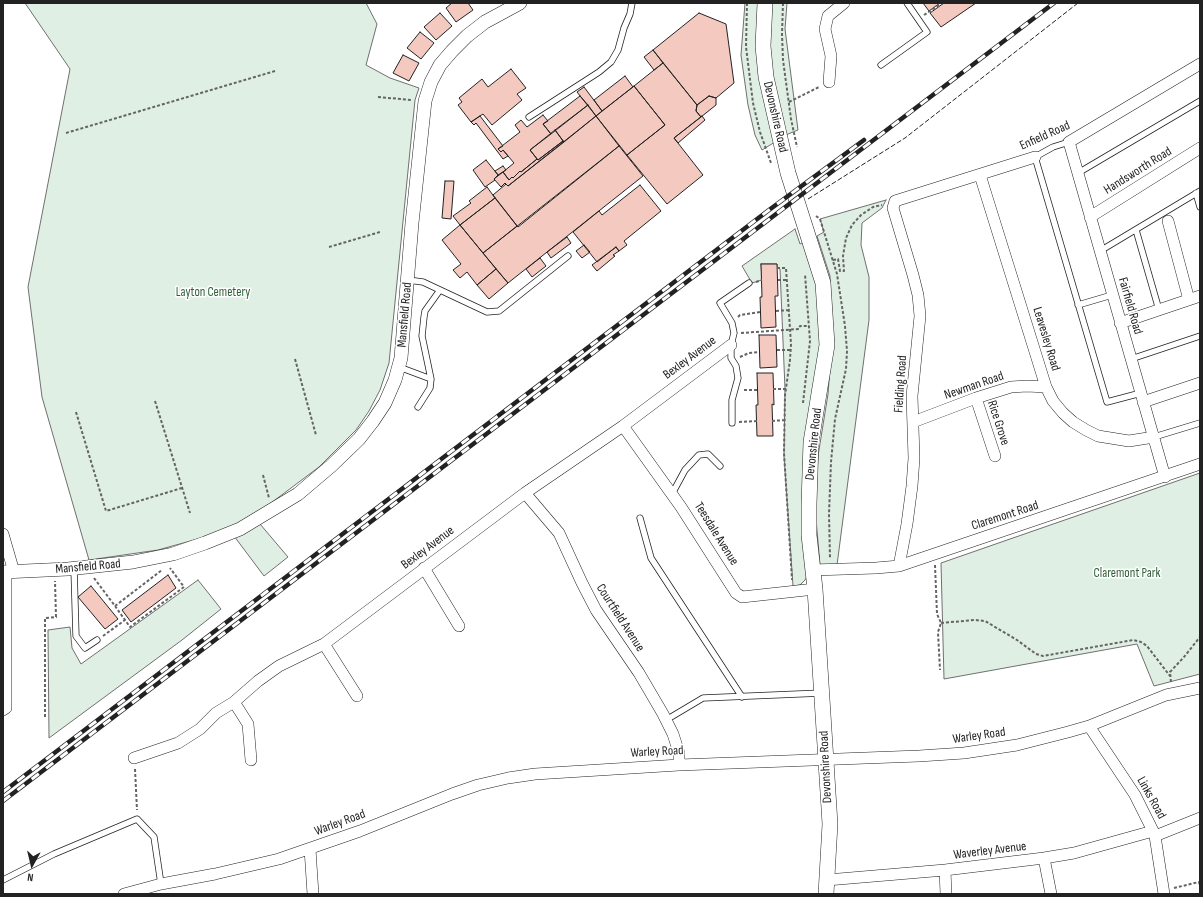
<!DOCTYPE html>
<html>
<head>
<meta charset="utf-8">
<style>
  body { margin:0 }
  #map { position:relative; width:1203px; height:897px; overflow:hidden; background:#fff; font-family:"Sofia Sans Condensed",sans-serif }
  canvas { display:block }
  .frame { position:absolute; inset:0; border:4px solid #222; pointer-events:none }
  .north { position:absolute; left:12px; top:845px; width:40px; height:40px; -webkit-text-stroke:3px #fff; paint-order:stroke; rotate:188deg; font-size:11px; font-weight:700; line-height:16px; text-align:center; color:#222 }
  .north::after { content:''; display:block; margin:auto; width:14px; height:18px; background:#222; clip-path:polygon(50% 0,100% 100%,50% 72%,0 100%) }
</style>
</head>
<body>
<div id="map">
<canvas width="1203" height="897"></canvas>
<div class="frame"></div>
<div class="north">N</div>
</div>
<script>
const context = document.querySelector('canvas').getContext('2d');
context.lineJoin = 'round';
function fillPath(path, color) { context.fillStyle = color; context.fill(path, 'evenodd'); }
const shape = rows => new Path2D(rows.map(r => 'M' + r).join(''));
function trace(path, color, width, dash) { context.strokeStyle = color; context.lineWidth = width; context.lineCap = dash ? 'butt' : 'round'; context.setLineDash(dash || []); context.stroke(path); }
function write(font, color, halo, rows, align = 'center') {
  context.font = font + ' "Sofia Sans Condensed",sans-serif'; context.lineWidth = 3; context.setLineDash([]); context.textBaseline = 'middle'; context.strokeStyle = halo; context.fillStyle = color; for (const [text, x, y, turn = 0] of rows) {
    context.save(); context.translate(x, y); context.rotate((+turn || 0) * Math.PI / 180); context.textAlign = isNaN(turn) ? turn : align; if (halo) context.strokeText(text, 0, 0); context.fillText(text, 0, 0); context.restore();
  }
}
const green = shape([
  [25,3,366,3,377,24,366,65,390,78,419,88,415,100,389,363,380,390,369,411,356,430,319,467,271,503,237,525,201,538,158,550,89,560,42,397,28,287,70,69,25,3],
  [745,3,787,3,785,29,798,130,788,134,762,150,755,135,748,105,741,55,745,3],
  [886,200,882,208,862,223,861,245,869,277,869,320,837,565,820,565,815,507,818,456,828,394,832,342,830,276,817,236,824,232,820,219,886,200],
  [795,229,800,244,809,239,823,283,817,409,813,566,805,580,800,585,793,586,784,456,785,389,780,269,777,268,777,264,761,264,762,280,752,283,742,266,795,229],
  [1200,473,1200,674,1154,686,1137,644,944,679,941,563,1200,473],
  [260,524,288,557,264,576,234,536,260,524],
  [198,580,221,609,182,640,49,738,48,630,70,627,72,648,81,664,198,580]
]);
const building = shape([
  [452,3,468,3,473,10,456,22,446,8,452,3],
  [923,3,940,3,929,11,923,3],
  [944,3,976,3,941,27,930,13,944,3],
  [440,13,452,26,436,40,424,27,440,13],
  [699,13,726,24,734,83,716,98,709,96,697,105,653,50,699,13],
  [420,32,434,43,421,59,407,48,420,32],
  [653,50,663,63,654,70,644,57,653,50],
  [403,55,419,63,409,81,393,73,403,55],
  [663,63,697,105,696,111,701,117,674,138,703,175,667,204,627,155,665,125,634,86,663,63],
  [511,69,526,88,517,94,522,100,492,125,483,114,471,122,458,105,462,102,459,98,482,79,488,87,511,69],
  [625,76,633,87,602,111,594,100,625,76],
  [634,86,665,125,627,155,596,116,634,86],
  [584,87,602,111,596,116,577,92,584,87],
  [580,96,588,105,551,134,543,124,580,96],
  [709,96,716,98,716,105,701,117,696,111,697,105,709,96],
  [588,105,596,116,564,142,555,130,588,105],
  [543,115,548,121,543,124,551,134,530,150,537,159,521,172,520,171,513,178,512,177,509,180,503,172,514,163,503,150,501,152,498,149,520,132,515,125,521,120,527,127,543,115],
  [480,116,503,146,498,149,501,152,503,150,508,156,503,159,476,123,474,125,471,122,480,116],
  [596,116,619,146,518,227,493,195,506,184,508,186,596,116],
  [702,116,705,120,678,143,674,138,702,116],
  [555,130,563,141,538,160,530,150,555,130],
  [563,141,564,142,508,186,505,183,501,187,494,179,503,172,509,180,512,177,513,178,520,171,521,172,537,159,538,160,563,141],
  [619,146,643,176,508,283,483,253,619,146],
  [486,160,498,175,494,179,495,180,485,187,473,170,486,160],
  [503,166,506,170,498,175,495,171,503,166],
  [445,181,454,181,451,219,442,218,445,181],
  [640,185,661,211,624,241,627,245,619,251,616,247,597,262,573,232,599,211,602,215,640,185],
  [487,187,495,198,460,225,453,216,471,203,469,201,487,187],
  [495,198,517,226,483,253,460,225,495,198],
  [460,225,496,269,477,285,467,272,460,278,453,270,461,264,442,240,460,225],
  [567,237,571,243,551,258,547,252,567,237],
  [584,245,590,252,582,258,576,251,584,245],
  [616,247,619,251,613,255,615,256,597,271,592,265,616,247],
  [540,258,546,266,532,277,526,269,540,258],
  [761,264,777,264,778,296,775,296,776,327,761,328,760,297,762,297,761,264],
  [496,269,508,283,489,299,477,285,496,269],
  [759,335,776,335,777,367,760,368,759,335],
  [757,373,773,373,774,405,772,404,773,436,757,436,756,405,758,405,757,373],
  [168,575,176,588,131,622,122,610,168,575],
  [91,586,118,619,105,629,78,597,91,586]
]);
const path = shape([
  [747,3,746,47,753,103,760,132,771,163],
  [783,3,782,34,783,60,791,119,797,147],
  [924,15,942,3],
  [378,97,412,100],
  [789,102,819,87],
  [66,133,275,71],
  [816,216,820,219,837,274,845,326,847,351,846,369,835,419,831,462,829,514,830,558],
  [329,247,380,232],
  [833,260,838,259,840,271,844,271,843,256,846,238,852,225,861,215,873,207,882,205],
  [777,268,786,268,791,344,790,360,785,395,784,453,792,580],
  [778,280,786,280],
  [756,282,762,280],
  [776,311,789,310],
  [738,317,740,315,760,312],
  [741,333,799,329,800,326,809,326],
  [777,350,791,350],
  [740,357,749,353,759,352],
  [295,359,316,435],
  [773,389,786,389],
  [744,390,758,390],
  [155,401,190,513],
  [803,403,810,341,805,274],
  [76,412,106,511,182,488],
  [772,421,785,420],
  [739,422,757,421],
  [263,475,269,498],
  [935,565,937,614,941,623,938,632,940,670],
  [94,578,115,606,162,570],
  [115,606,130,627,184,587,170,568],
  [941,623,975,620,985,621,1017,640,1036,654,1043,656,1133,640,1141,642,1147,646,1170,676],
  [103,636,125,620],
  [1171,682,1170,672,1184,657,1200,637],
  [45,717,45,618,56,617,55,581],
  [135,769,137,810],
  [1174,888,1199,882,1200,887]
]);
const service = shape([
  [881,65,927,32,907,3],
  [529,117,599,72,611,62,618,50,624,28,630,14,632,3],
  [1069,142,1053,147,1035,157,1107,402,1141,393],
  [1078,173,1200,101],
  [1196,193,1200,207],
  [1136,230,1159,310],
  [1100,251,1200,191],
  [408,280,423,282,487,312,499,311,568,256],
  [1078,305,1112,295],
  [1131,359,1200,336],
  [399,367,431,379,430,388,418,407],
  [431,379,422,336,424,317,425,311,440,290],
  [732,423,732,400,738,378,736,366,731,358,731,345,734,333,732,323,720,303,749,283],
  [1154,437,1200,423],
  [672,494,685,470,699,455,708,454,720,466],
  [640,518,651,558,742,697],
  [74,569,76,636,85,648,97,640],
  [666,720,703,698,822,693],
  [3,880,54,854,137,819,154,837,161,884]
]);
const minor = shape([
  [829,82,831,56,825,29,828,16,844,3],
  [980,175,1046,387,1053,401,1063,413,1073,422,1086,430,1098,436,1129,441,1154,437],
  [1090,217,1200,148],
  [1168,221,1189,300],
  [1120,323,1200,296],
  [976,398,995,456],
  [1143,402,1200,383],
  [913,422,976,398,1011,387,1027,386,1046,387],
  [623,426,681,507,736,593,742,597,815,589],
  [1165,477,1069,142,1200,64],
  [525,493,559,533,582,583,596,610,639,673,663,714,673,734,679,753,679,765],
  [3,534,14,572],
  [899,566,907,524,912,486,914,458,912,396,920,316,918,295,913,275,893,208,895,201,1035,157],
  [424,568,459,626],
  [813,570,876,568,899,566,1200,464],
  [324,644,357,696],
  [234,702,248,724,251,760],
  [3,710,6,708,6,572],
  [1089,726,1135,795,1153,831,1155,836,1164,894],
  [134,758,178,743,200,729,216,713,234,702,258,681,279,666,324,644,525,493,623,426,731,345],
  [1155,836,1200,818],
  [310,849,313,894],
  [1044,858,1051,894],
  [945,870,946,894],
  [827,880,945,870,1044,858,1074,853,1153,831],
  [124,894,161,884,215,874,279,859,360,831,452,794,478,785,508,778,535,774,679,765,919,756,964,753,1017,745,1068,732,1089,726,1166,695,1200,688]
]);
const tertiary = shape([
  [3,572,68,569,133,562,173,554,205,543,240,529,298,494,331,466,359,439,373,421,385,403,395,380,401,358,412,223,425,101,431,82,440,65,452,51,467,36,485,22,520,3]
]);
const secondary = shape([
  [765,3,763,46,766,77,788,173,823,283,827,345,811,442,809,504,809,535,815,589,830,824,826,894]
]);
const rail = shape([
  [3,792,769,210,864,140],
  [3,801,1054,3]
]);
const fence = shape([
  [808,199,905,138,1078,3]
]);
const streetNames = [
  ["Devonshire Road",775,117,77],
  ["Enfield Road",1045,136,-24],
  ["Handsworth Road",1138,171,-32],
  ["Fairfield Road",1130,306,74],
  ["Mansfield Road",405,315,-85],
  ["Leavesley Road",1046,339,73],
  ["Bexley Avenue",690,358,-37],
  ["Fielding Road",901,384,-86],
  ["Newman Road",974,386,-19],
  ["Rice Grove",998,423,72],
  ["Devonshire Road",814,444,-84],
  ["Claremont Road",1005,516,-18],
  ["Teesdale Avenue",716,534,58],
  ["Bexley Avenue",428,548,-37],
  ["Mansfield Road",88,567,-5],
  ["Courtfield Avenue",620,618,57],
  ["Warley Road",979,736,-8],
  ["Warley Road",657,752,-3],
  ["Devonshire Road",826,767,-93],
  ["Links Road",1151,798,61],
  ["Warley Road",340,823,-20],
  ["Waverley Avenue",990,851,-7]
];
const parkNames = [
  ["Layton Cemetery",213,293],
  ["Claremont Park",1127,574]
];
fillPath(green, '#e0efe3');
trace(green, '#6f6f6f', 1);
fillPath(building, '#f3c9c0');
trace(building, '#222', 1);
trace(service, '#222', 7);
trace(minor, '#222', 12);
trace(tertiary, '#222', 14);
trace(secondary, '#222', 16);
trace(path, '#646464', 2, [3, 2]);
trace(service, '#fff', 5.5);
trace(minor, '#fff', 11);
trace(tertiary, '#fff', 13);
trace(secondary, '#fff', 15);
trace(rail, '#222', 4.5);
trace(rail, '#fff', 3, [9]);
trace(fence, '#222', 1, [5, 2]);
write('13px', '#222', '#fff', streetNames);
write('13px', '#2f5e38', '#fff', parkNames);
</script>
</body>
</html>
